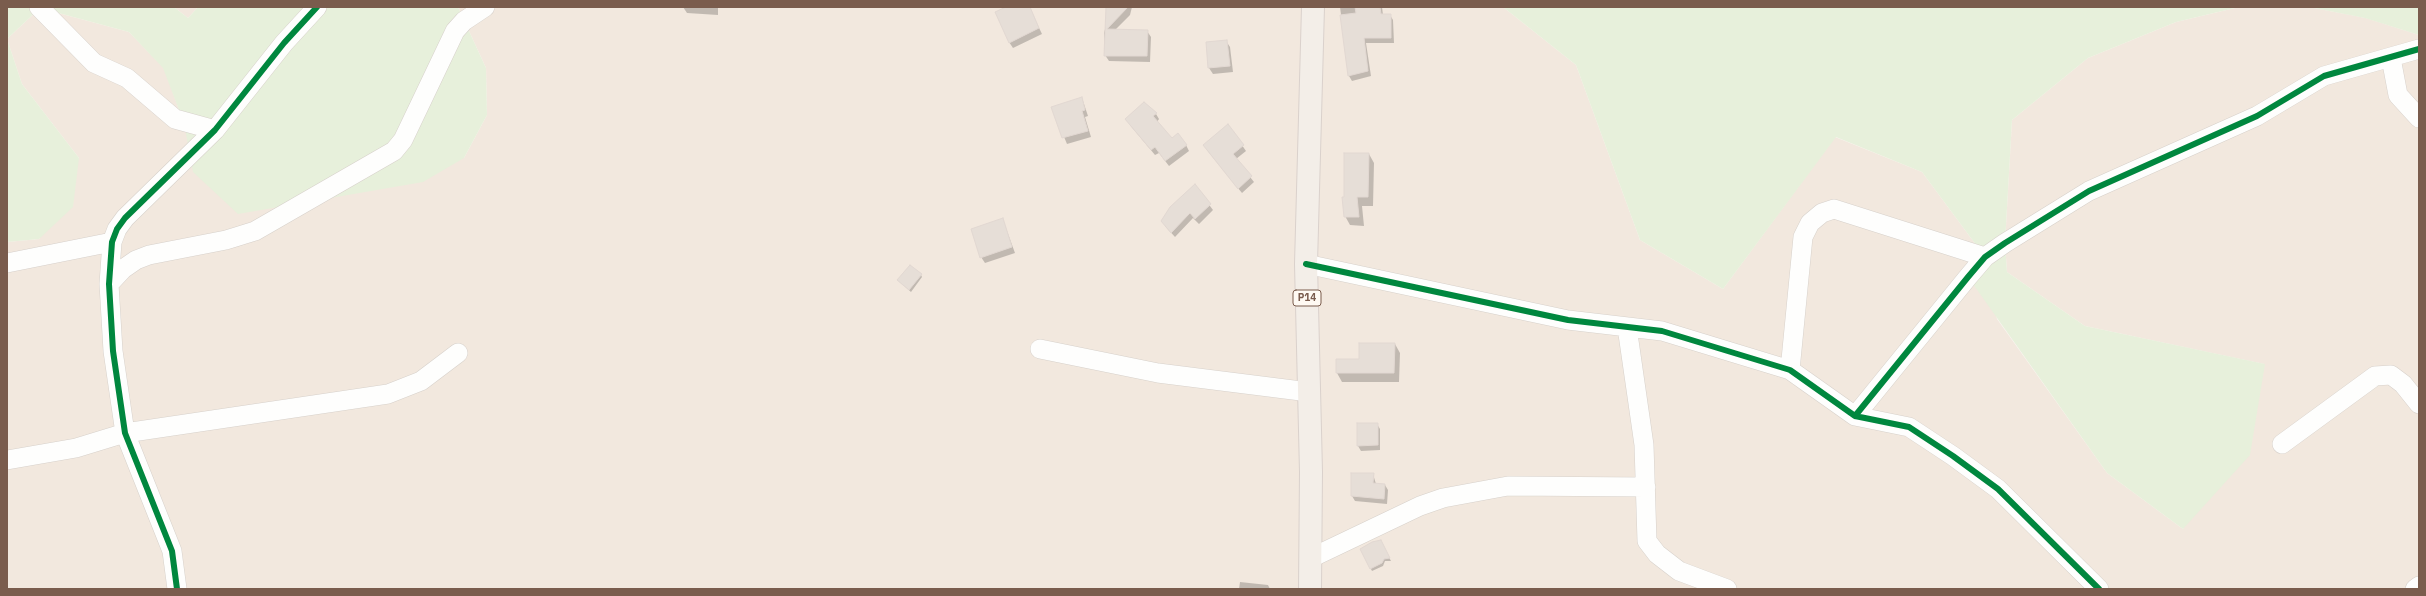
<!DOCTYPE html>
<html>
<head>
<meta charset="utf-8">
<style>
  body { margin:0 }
  #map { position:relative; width:2426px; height:596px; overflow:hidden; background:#f9f5f0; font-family:"IBM Plex Sans",sans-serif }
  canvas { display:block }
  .frame { position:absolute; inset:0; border:8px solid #7a5c4d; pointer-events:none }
</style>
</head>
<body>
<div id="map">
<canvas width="2426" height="596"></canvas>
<div class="frame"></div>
</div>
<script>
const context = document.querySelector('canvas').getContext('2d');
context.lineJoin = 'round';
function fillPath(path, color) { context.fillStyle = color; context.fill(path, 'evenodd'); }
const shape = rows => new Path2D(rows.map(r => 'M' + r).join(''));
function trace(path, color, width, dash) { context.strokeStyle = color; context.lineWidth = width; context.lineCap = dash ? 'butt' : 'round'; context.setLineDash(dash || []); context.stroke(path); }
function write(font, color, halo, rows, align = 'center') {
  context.font = font + ' "IBM Plex Sans",sans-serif'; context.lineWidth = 3; context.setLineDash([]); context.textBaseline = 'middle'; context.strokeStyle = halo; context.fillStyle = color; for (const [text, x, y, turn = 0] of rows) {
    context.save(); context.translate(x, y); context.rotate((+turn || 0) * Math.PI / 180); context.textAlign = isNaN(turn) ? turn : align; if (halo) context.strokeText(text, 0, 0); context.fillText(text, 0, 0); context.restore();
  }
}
const residential = shape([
  [174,7,198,7,188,18],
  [458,7,1503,7,1576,65,1640,240,1723,289,1835,137,1922,172,1985,257,1997,319,2107,473,2183,529,2264,364,2085,326,2007,272,2005,243,2012,120,2088,58,2176,22,2239,7,2309,7,2366,18,2419,35,2419,589,7,589,7,242,39,239,79,158,22,84,7,39,40,8,129,32,164,68,184,123,464,158,487,115,486,68]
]);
const green = shape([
  [7,7,174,7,188,18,198,7,458,7,486,68,487,115,464,158,423,182,238,214,193,172,184,123,163,68,129,32,40,8,7,39,22,84,79,158,73,207,39,239,7,242],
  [1503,7,2239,7,2176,22,2088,58,2012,120,2005,243,2007,272,2085,326,2265,364,2250,455,2183,529,2107,473,1968,277,1985,257,1922,172,1836,137,1723,289,1640,240,1576,65],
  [2309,7,2419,7,2419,35,2365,18]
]);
const shadow = shape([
  [683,7,718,7,718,15,687,13],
  [1008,7,1029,7,1042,34,1013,48,1009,42],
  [1111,7,1132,7,1130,15,1115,30,1147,31,1151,37,1150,62,1109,61,1105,55,1104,33],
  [1340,7,1382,7,1383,15,1390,15,1393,20,1394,43,1366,43,1371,76,1352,81,1349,76],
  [1226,41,1230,47,1233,72,1213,74,1209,68,1207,43],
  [1082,98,1088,116,1085,117,1091,137,1067,144,1052,108],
  [1156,114,1159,119,1157,122,1172,140,1186,145,1189,151,1169,166,1159,153,1155,155,1130,125],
  [1228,125,1246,151,1236,159,1254,182,1242,193,1207,150],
  [1369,154,1374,163,1373,206,1362,206,1364,226,1350,225,1345,216,1345,198],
  [1195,186,1213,210,1199,224,1193,218,1175,237,1165,226],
  [1003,220,1015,253,985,263,981,257],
  [921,275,922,277,911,292,898,280],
  [1395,344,1400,353,1399,382,1342,382,1337,373,1337,360,1360,360],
  [1377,424,1380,429,1380,450,1361,451,1358,446],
  [1373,474,1376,484,1385,485,1388,490,1387,504,1355,501,1352,496],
  [1380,541,1391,561,1385,561,1383,566,1372,571,1361,550],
  [1240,582,1268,585,1270,589,1239,589]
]);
const building = shape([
  [1006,7,1030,7,1039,28,1009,43,995,12,1006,7],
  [1106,7,1128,7,1107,29,1148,30,1147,56,1104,56,1106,7],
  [1355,7,1380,7,1381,14,1391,14,1391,38,1364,38,1368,71,1348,76,1340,15,1356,13,1355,7],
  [1227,40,1230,66,1208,68,1206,42,1227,40],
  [1082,97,1085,110,1082,111,1088,131,1062,138,1051,107,1082,97],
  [1144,102,1157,113,1153,116,1172,138,1178,133,1187,145,1165,161,1155,147,1151,150,1125,119,1144,102],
  [1228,124,1244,145,1233,154,1252,176,1238,189,1203,145,1228,124],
  [1344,153,1369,153,1368,197,1357,197,1359,217,1344,217,1342,197,1344,197,1344,153],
  [1195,184,1211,204,1195,219,1190,213,1171,233,1161,221,1170,207,1195,184],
  [1003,218,1012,247,980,258,971,229,1003,218],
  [910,265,922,274,909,290,897,280,910,265],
  [1359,343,1395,343,1394,373,1336,373,1336,359,1359,359,1359,343],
  [1357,423,1378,423,1378,445,1357,446,1357,423],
  [1351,473,1374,473,1373,483,1385,484,1384,499,1351,496,1351,473],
  [1381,540,1390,558,1384,559,1382,563,1370,569,1360,549,1372,542,1381,540]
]);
const street = shape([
  [39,7,94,63,127,78,175,119,215,130],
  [2391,58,2398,95,2419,118],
  [7,263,112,242],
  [1306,264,1568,320,1662,331,1790,370,1855,416,1909,427,1953,456,1998,489,2099,589],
  [109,284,123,269,136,260,149,255,226,240,255,231,394,151,403,140,455,31,464,21,485,7],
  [1627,327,1644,445,1647,541,1657,554,1679,571,1727,589],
  [1040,349,1158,373,1309,392],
  [1790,370,1803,237,1810,223,1822,213,1834,209,1985,257],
  [1855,416,1968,277,1985,257,2005,243,2089,191,2257,116,2324,76,2419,49],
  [2282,444,2375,376,2391,375,2403,384,2419,404],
  [7,460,76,448,125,433,388,394,421,381,458,353],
  [1311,558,1420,506,1443,498,1508,486,1646,487],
  [177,589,172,551,125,433,113,351,109,284,112,242,117,229,125,218,215,130,284,43,317,7],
  [2415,589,2419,586]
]);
const primary = shape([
  [1310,589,1311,472,1306,264,1313,7]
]);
const cycleway = shape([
  [1306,264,1568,320,1662,331,1790,370,1855,416,1909,427,1953,456,1998,489,2099,589],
  [1855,416,1968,277,1985,257,2005,243,2089,191,2257,116,2324,76,2419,49],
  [177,589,172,551,125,433,113,351,109,284,112,242,117,229,125,218,215,130,284,43,317,7]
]);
const shields = [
  [1307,298,28]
];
const shieldNames = [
  ["P14",1307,298]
];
fillPath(residential, '#f2e8de');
fillPath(green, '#e7f0db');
fillPath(shadow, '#0003');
fillPath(building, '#e6ded7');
trace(building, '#e2d8d2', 1);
trace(street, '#d7d1cb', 20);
trace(primary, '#dad1cc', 24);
trace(street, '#fefefd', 19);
trace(primary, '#f3eee8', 22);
trace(cycleway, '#00873e', 6);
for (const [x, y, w] of shields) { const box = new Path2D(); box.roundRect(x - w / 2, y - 8, w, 16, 3); context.fillStyle = '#fffaf3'; context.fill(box); trace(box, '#7a5c4d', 1); }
write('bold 10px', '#7a5c4d', null, shieldNames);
</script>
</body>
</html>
